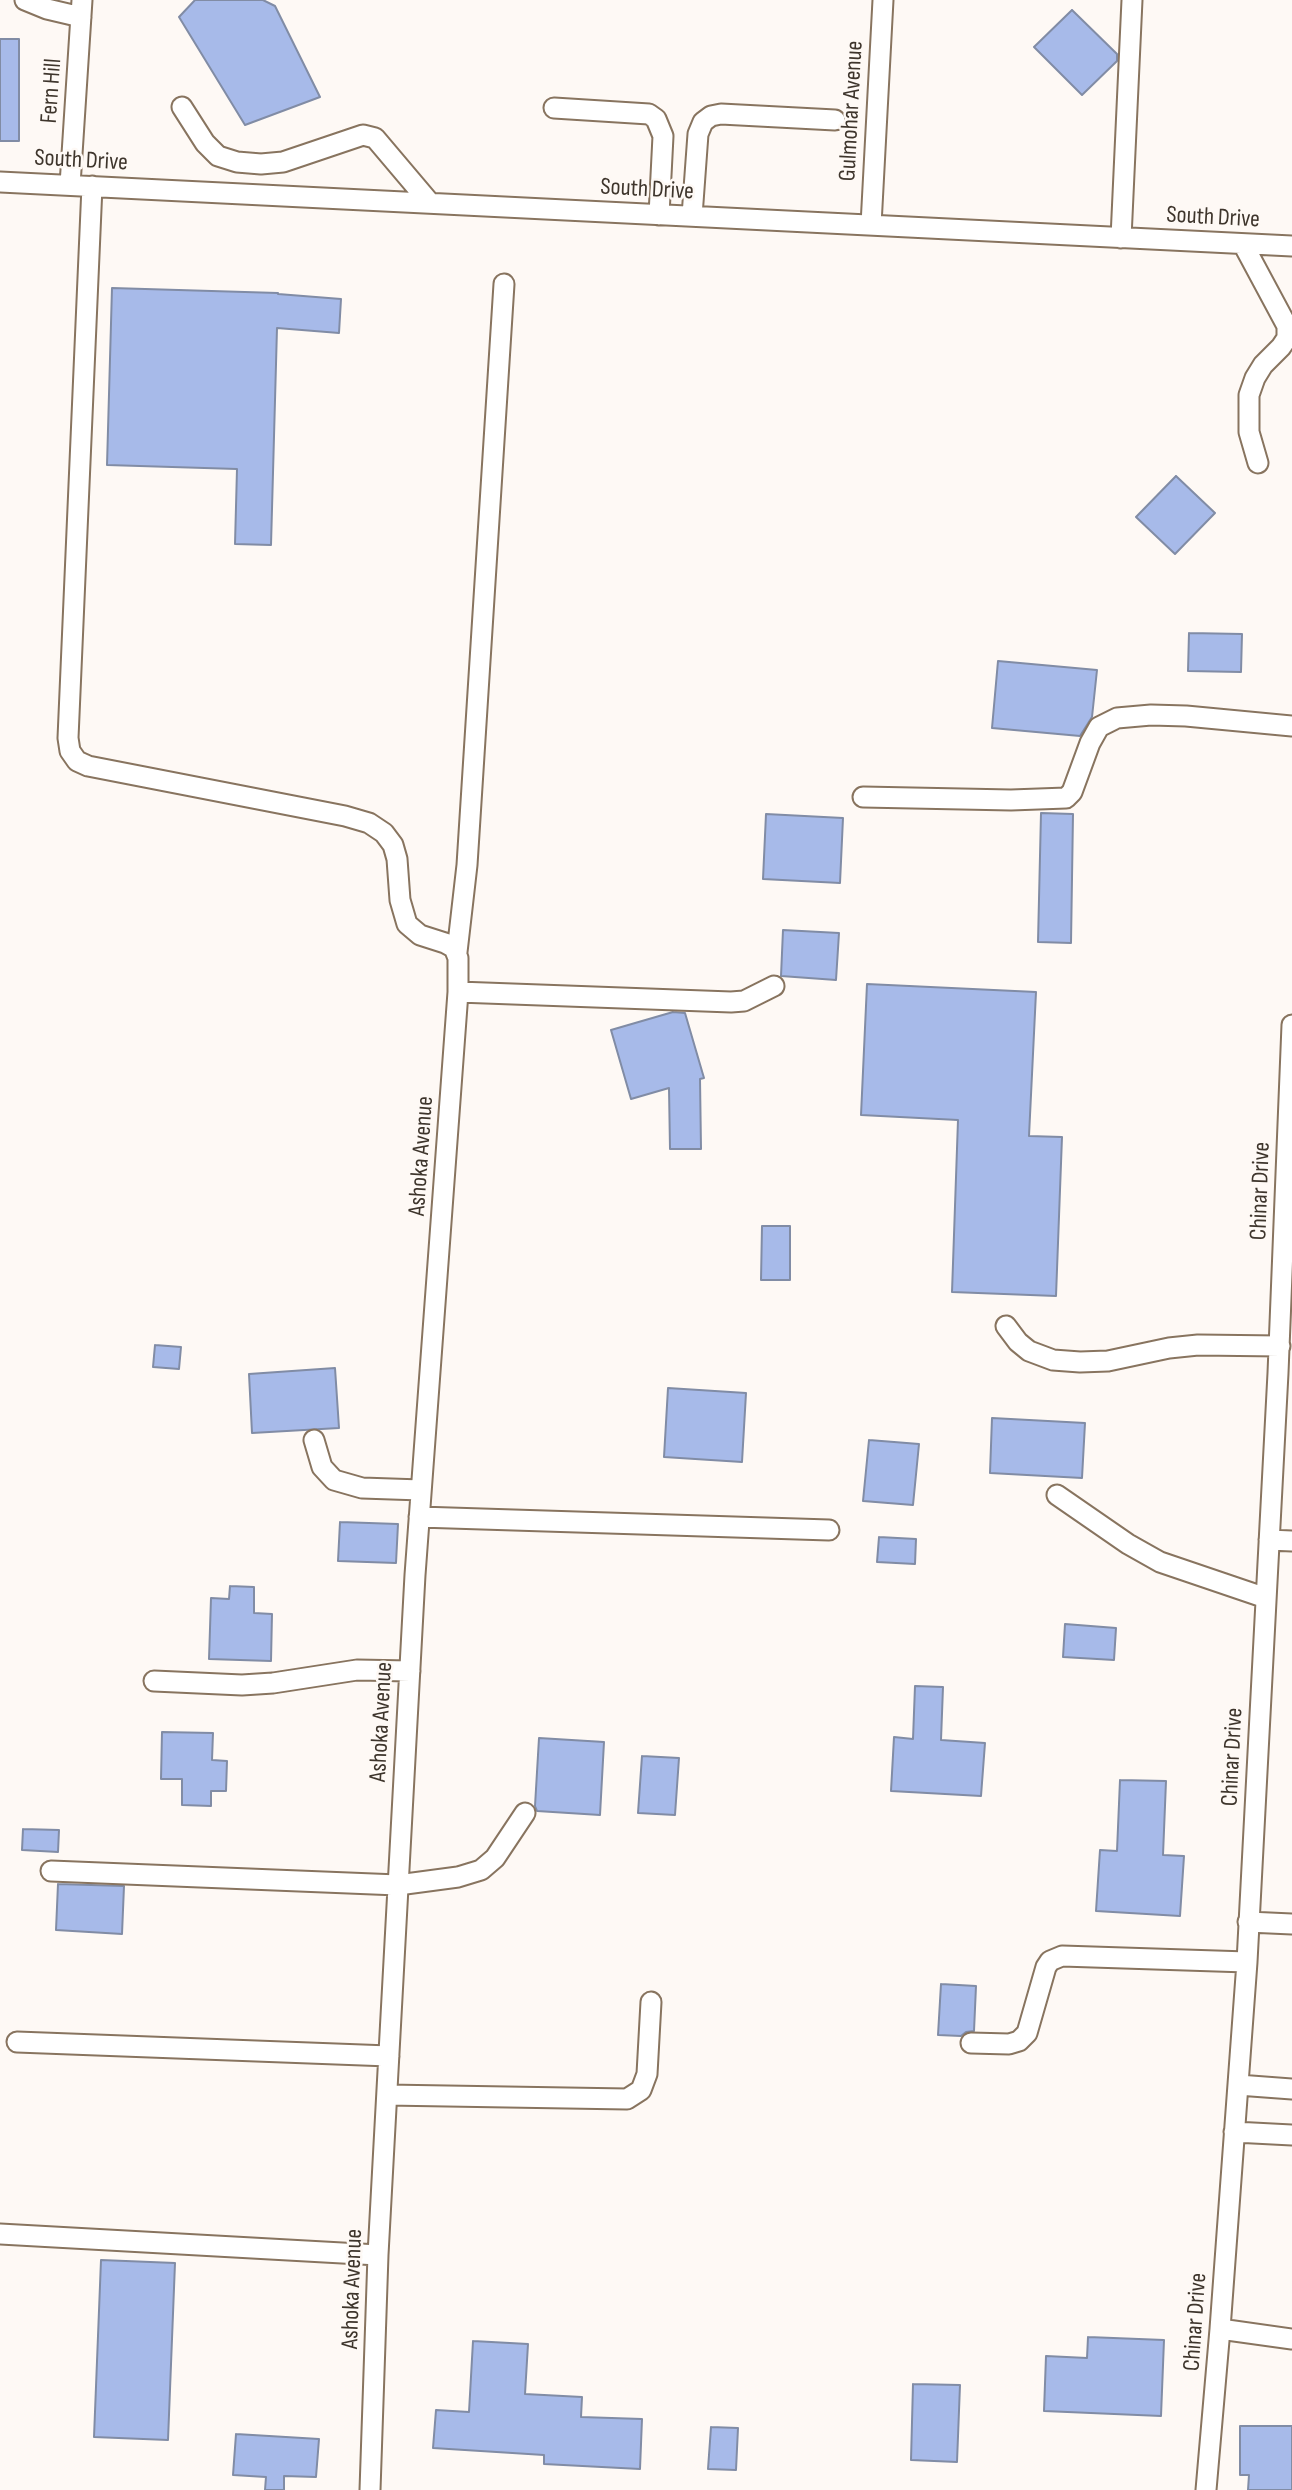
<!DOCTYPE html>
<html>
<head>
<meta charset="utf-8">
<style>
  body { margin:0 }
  canvas { display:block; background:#fef9f5 }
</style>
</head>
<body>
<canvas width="1292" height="2490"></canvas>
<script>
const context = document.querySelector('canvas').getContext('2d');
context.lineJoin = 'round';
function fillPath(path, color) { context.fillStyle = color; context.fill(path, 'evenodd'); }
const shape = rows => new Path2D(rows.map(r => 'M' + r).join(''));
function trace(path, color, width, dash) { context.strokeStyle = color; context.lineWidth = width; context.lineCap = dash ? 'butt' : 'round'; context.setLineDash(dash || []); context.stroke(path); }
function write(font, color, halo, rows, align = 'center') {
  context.font = font + ' "Sofia Sans Condensed",sans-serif'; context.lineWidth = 5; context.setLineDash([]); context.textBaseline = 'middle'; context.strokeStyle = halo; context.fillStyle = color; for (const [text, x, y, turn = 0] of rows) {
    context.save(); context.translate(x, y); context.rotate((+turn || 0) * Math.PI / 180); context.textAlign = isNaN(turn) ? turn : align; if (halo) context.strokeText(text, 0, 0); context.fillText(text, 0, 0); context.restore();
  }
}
const building = shape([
  [195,0,263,0,275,6,320,97,245,125,179,17,195,0],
  [1072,10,1117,54,1117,61,1082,95,1034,47,1072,10],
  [0,39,19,39,19,141,0,141,0,39],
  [112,288,278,293,278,294,341,299,339,333,277,328,271,545,235,544,237,469,107,465,112,288],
  [1176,476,1215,513,1175,554,1136,517,1176,476],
  [1189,633,1242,634,1241,672,1188,671,1189,633],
  [998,661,1097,670,1092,717,1080,736,992,728,998,661],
  [1041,813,1073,814,1071,943,1038,942,1041,813],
  [766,814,843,818,840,883,763,879,766,814],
  [783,930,839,933,836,980,781,976,783,930],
  [867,984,1036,992,1029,1136,1062,1137,1056,1296,952,1292,958,1120,861,1115,867,984],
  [673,1012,685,1013,704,1078,700,1079,701,1149,670,1149,669,1088,631,1099,611,1030,673,1012],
  [762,1226,790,1226,790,1280,761,1280,762,1226],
  [155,1345,181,1347,179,1369,153,1367,155,1345],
  [335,1368,339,1428,252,1433,249,1374,335,1368],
  [668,1388,746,1393,742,1462,664,1457,668,1388],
  [992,1418,1085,1423,1082,1478,990,1473,992,1418],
  [869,1440,919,1444,913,1505,863,1501,869,1440],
  [340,1522,398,1524,396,1563,338,1561,340,1522],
  [879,1537,916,1539,915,1564,877,1562,879,1537],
  [230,1586,254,1587,254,1613,272,1614,271,1661,209,1659,211,1598,229,1599,230,1586],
  [1065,1624,1116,1628,1114,1660,1063,1657,1065,1624],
  [915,1686,943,1687,941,1740,985,1743,981,1796,891,1791,894,1737,913,1739,915,1686],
  [162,1732,213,1733,212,1760,227,1761,226,1791,211,1791,211,1806,182,1805,182,1779,161,1779,162,1732],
  [539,1738,604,1742,600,1815,537,1811,535,1806,539,1738],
  [642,1756,679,1758,675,1815,638,1813,642,1756],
  [1120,1780,1166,1781,1163,1855,1184,1856,1180,1916,1096,1911,1100,1850,1117,1851,1120,1780],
  [23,1829,59,1830,58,1852,22,1850,23,1829],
  [58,1884,124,1886,122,1934,56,1930,58,1884],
  [941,1984,976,1986,974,2031,966,2032,961,2036,938,2035,941,1984],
  [101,2260,175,2263,168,2440,94,2437,101,2260],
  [1088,2337,1164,2340,1161,2416,1044,2411,1046,2356,1087,2358,1088,2337],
  [473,2341,528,2344,525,2394,582,2397,581,2417,642,2419,640,2469,544,2464,544,2455,433,2448,436,2410,469,2412,473,2341],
  [913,2384,960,2385,957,2462,911,2460,913,2384],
  [1240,2426,1292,2426,1292,2490,1248,2490,1249,2475,1240,2475,1240,2426],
  [711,2427,738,2428,736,2470,708,2469,711,2427],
  [236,2434,319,2439,316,2477,284,2476,284,2490,265,2490,266,2477,233,2475,236,2434]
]);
const minor = shape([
  [25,0,47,9,81,17],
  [182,107,205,143,218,156,237,162,261,164,283,162,363,135,375,138,430,203],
  [554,108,649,114,656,119,663,136,659,215],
  [0,182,1292,246],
  [70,185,82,0],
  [92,186,68,738,70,751,77,761,88,766,345,816,369,823,384,833,393,845,397,859,400,900,407,924,420,935,445,943,454,948,458,958,458,992,415,1575,378,2255,370,2490],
  [692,216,698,134,703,122,711,116,721,114,835,120],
  [871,225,883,0],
  [1121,238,1132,0],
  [1243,244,1287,326,1287,338,1281,347,1263,365,1255,378,1249,395,1249,432,1258,463],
  [863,797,1011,800,1066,798,1072,792,1090,743,1099,727,1117,718,1151,715,1186,716,1292,726],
  [457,952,467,865,504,284],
  [458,992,731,1002,744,1001,774,986],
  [1006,1326,1018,1342,1029,1351,1053,1360,1080,1362,1108,1361,1169,1348,1198,1345,1280,1346],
  [314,1440,322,1467,334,1480,362,1488,421,1490],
  [1057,1495,1128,1544,1160,1562,1266,1598],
  [419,1517,829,1530],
  [1269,1540,1292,1541],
  [154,1681,242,1685,273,1683,357,1670,410,1671],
  [51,1871,398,1885,458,1877,481,1870,495,1858,525,1813],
  [1248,1922,1292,1924],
  [17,2042,389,2056],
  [971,2043,1009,2044,1019,2041,1027,2033,1046,1967,1050,1961,1062,1956,1247,1962],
  [1238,2085,1292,2089],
  [387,2095,627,2099,641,2090,647,2074,651,2002],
  [1234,2132,1292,2135],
  [0,2234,378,2255],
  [1220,2329,1292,2339],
  [1206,2490,1220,2329,1247,1962,1278,1373,1292,1025]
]);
const streetNames = [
  ["Fern Hill",52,91,-86],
  ["Gulmohar Avenue",852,111,-87],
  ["South Drive",81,161,3],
  ["South Drive",647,190,3],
  ["South Drive",1213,218,3],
  ["Ashoka Avenue",422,1156,-86],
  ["Chinar Drive",1261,1191,-88],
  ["Ashoka Avenue",382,1722,-87],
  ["Chinar Drive",1233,1757,-87],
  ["Ashoka Avenue",353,2289,-88],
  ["Chinar Drive",1196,2322,-86]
];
fillPath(building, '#a7bae9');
trace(building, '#818ca5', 2);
trace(minor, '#88745f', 23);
trace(minor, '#fff', 19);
write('24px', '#3e352c', '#fef9f5', streetNames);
</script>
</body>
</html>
